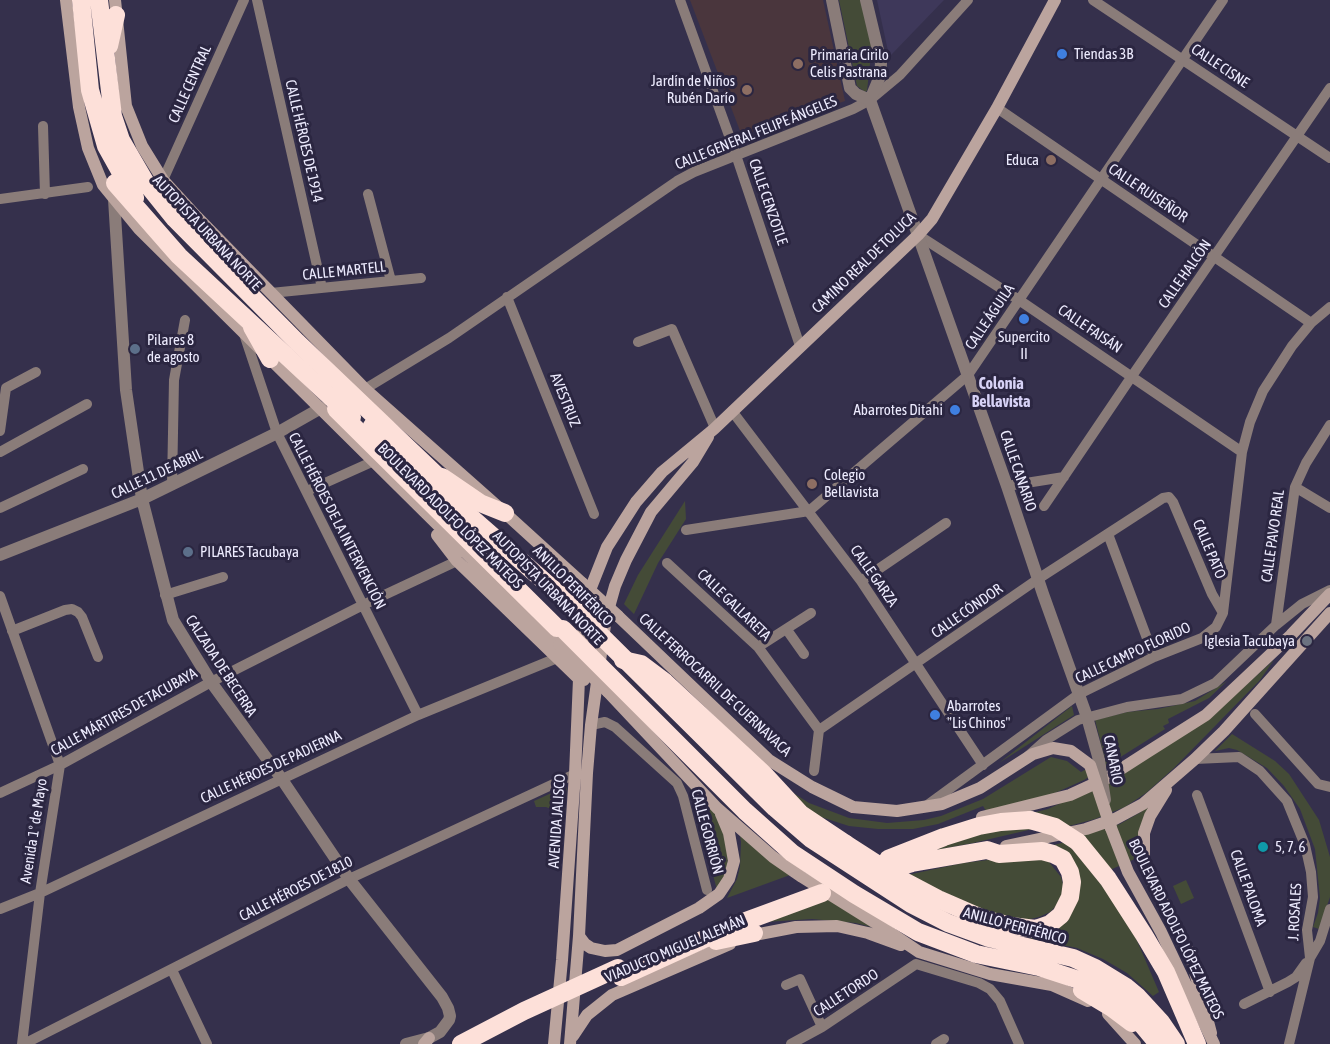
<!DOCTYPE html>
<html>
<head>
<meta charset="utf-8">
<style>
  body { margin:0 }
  canvas { display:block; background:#35304c }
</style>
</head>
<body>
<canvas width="1330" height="1044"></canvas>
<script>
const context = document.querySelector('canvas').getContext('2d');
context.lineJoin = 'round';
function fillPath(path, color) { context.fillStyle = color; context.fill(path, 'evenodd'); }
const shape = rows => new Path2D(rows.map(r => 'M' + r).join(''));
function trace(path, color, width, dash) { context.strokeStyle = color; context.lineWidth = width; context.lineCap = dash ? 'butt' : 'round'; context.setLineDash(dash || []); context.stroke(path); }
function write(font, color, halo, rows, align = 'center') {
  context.font = font + ' "Asap Condensed",sans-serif'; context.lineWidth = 6; context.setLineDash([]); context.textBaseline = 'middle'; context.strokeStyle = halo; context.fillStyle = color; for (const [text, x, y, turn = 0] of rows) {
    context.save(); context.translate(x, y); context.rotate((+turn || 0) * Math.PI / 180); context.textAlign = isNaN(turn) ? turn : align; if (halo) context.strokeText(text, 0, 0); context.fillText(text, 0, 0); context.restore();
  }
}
const built = shape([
  [877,0,944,0,891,55,888,51]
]);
const education = shape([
  [690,0,823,0,845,101,742,136]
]);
const green = shape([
  [839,0,862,0,872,45,867,91,865,92,857,86],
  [685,501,686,519,658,563,634,614,624,604,638,575],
  [1274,660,1260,680,1174,768,1146,793,1125,807,1095,819,1069,826,1047,816,1032,813,1048,809,1080,794,1213,714],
  [1227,681,1209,698,1168,719,1169,723,1163,726,1165,729,1084,780,1046,797,986,811,983,806,938,824,913,829,878,829,849,826,821,817,802,806,784,787,809,803,849,818,887,823,924,820,941,816,983,799,1051,757,1067,761,1081,772,1105,759,1095,720,1127,712,1158,709,1195,701],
  [1072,706,1074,715,999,763],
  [1232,734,1275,761,1289,774,1319,820,1330,857,1330,897,1319,929,1313,927,1318,913,1320,898,1315,849,1300,809,1284,786,1267,768,1237,750,1229,748,1215,751],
  [689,783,717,810,729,853,725,877,717,890],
  [567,786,564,819,556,811,546,807,536,807,534,801],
  [1153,801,1138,841,1137,858,1110,870,1081,836,1120,824,1141,812],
  [1037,828,973,843,931,851,979,832],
  [739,829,790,875,727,898,737,879,740,867,741,842],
  [1065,842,1076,853,1116,903,1135,936,1159,992,1153,996,1127,973,1103,959,1077,948,1028,938,1045,935,1078,891,1046,847],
  [996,859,1042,859,1049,862,1061,877,1063,884,1063,892,1056,906,1050,912,1039,917,1026,920,992,915,907,875,963,863],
  [1186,880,1194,898,1181,904,1173,886],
  [828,898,882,930,856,923,812,919,765,922]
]);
const minor = shape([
  [257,0,322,288],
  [680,0,735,152,800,346],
  [1093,0,1330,158],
  [997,108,1311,323],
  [43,126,45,194],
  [163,180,244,0],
  [368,194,391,281],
  [0,199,88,187],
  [918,235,1019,300,1242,452],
  [271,293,421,278],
  [507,297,594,514],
  [244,334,277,433,418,715],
  [638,342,672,329,715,428],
  [365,389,449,338,677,181,694,172,853,109,870,100,900,75,968,0],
  [732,411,861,581,983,765],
  [0,431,6,388,36,372],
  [0,452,87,404],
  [172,485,174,380,185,320],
  [1007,486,1064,477],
  [1295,487,1330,508],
  [307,491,374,461],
  [1044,506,1132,376,1330,88],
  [0,508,83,469],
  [686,530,809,511,968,375,1223,0],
  [1108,534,1154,657],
  [667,563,758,647,819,730],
  [861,581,946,523],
  [165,595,223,577],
  [0,596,60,765,40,893,22,1044],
  [1276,625,1295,487,1306,463,1330,425],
  [787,630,804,654],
  [12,631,65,610,72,609,78,612,82,617,98,657],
  [758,647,811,613],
  [1255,714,1318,784,1330,787],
  [591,725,605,722,615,727,677,783,683,796,707,890],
  [1028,756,1046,740,1078,720,1127,707,1182,699,1215,683,1276,625,1302,604,1330,590],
  [1195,759,1239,757,1260,771,1287,801,1305,845,1311,872,1313,897,1307,930,1310,958],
  [814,771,819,730,1038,579,1163,498,1169,497,1173,502,1212,594,1223,613],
  [0,793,60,765,211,682,363,605,457,561],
  [1197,795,1270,992],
  [926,806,1079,694,1154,657,1202,638,1216,627,1223,613,1242,452,1250,422,1263,391,1292,346,1311,323,1330,307],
  [0,909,40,893,418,715,557,658],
  [172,970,207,1044],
  [786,985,800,979,822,1027],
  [1244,1004,1288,982,1296,977,1306,963],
  [24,1044,349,879,575,774,581,774],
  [791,1044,822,1027,916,964,979,983,990,989,1000,1001,1019,1044],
  [936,1044,944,1039],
  [1289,1044,1310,958,1320,941,1330,909]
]);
const tertiary = shape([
  [832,0,850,88,856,94,870,100,1007,486,1043,594,1087,717,1099,760],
  [866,0,881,63,880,76,870,100],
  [114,199,126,390,142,499,173,620,211,682,281,778,349,879,442,997,448,1008,450,1016,449,1020,440,1032,429,1038,406,1044],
  [0,555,142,499,277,433,321,408]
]);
const secondary = shape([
  [66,0,79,107,88,148,103,185,139,229,559,645],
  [115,0,126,106,142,146,163,180,196,216,365,389,505,513,582,583],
  [437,535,457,561,579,679,584,680],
  [618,616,769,760,812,787,853,807,897,811,942,804,980,788,1033,754,1053,748,1071,751,1090,765],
  [608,692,717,808,773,857,802,877,882,927,919,952,990,974,1052,985,1088,1001],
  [1166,790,1150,816,1144,833,1144,859,1148,873,1191,957,1211,1033],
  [982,817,1070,795,1107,778,1146,753,1206,715,1291,635,1330,594],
  [1111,828,1128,872,1161,932,1214,1044],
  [1006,846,1086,829,1115,819,1143,804,1195,759,1224,731,1330,613],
  [579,936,585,944,591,948,605,951,617,950,699,908,719,894,729,879,734,861,729,833,721,814],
  [749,936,796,927,837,926,868,933,901,945],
  [1108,1014,1135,1044],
  [573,1036,587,1015,612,995,730,944],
  [424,1044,429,1038],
  [554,1044,562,960,575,774,579,679,586,600,607,547,636,502,662,472,714,429,918,235,932,219,997,108,1055,0],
  [570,1044,579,936,587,773,591,725,606,618,615,586,626,560,651,512,693,462,708,437]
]);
const motorway = shape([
  [81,0,90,90,106,146,135,198],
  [99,0,113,116,121,140,146,183,175,219,297,342,450,488],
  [109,46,116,15],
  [252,327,270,359],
  [336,409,557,628],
  [442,477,480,503,505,513],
  [623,660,641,664,665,682,765,775,801,814,846,844],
  [1078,842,1108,879,1144,935,1166,972,1197,1044],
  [888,859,944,837,979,826,1001,822,1030,820],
  [877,873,912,863,987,850,999,854,1042,851,1053,854,1063,859,1070,872,1072,882,1070,897,1061,915,1050,924,1036,929,1011,926,984,919,938,899,902,880],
  [716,941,754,933],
  [621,977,735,925,822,893],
  [1082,990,1112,1008,1132,1023]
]);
const tertiaryBridge = shape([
  [1099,760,1105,800]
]);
const secondaryBridge = shape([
  [582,583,618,616],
  [559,645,608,692],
  [1090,765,1111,828]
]);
const motorwayBridge = shape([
  [115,183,179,256,352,417],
  [372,426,441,491,560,595,775,808,811,839,911,904,948,923,989,938,1073,958,1095,968,1126,987,1138,997,1161,1022,1176,1044],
  [563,629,745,811,792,853,854,894,918,932,976,954,1039,967,1085,982,1112,996,1129,1009,1158,1044],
  [1030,820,1055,827,1078,842],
  [846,844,902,880],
  [461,1044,524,1011,618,968]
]);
const markers = [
  [1062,54,6,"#3f7fe0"],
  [798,64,6,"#8d6e63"],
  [747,90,6,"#8d6e63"],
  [1051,160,6,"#8d6e63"],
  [1024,319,6,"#3f7fe0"],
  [135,349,6,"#5c6f8a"],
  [955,410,6,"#3f7fe0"],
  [812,484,6,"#8d6e63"],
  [188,552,6,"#5c6f8a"],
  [1307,641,6,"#6b7280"],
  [935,715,6,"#3f7fe0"],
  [1263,847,6,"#0f9aa8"]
];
const poiNames = [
  ["Tiendas 3B",1074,54],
  ["Primaria Cirilo",810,55],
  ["Celis Pastrana",810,72],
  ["Jardín de Niños",735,81,"right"],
  ["Rubén Darío",735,98,"right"],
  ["Educa",1039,160,"right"],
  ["Supercito",1024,337,"center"],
  ["II",1024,354,"center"],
  ["Pilares 8",147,340],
  ["de agosto",147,357],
  ["Abarrotes Ditahi",943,410,"right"],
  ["Colegio",824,475],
  ["Bellavista",824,492],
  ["PILARES Tacubaya",200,552],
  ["Iglesia Tacubaya",1295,641,"right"],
  ["Abarrotes",947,706],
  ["\"Lis Chinos\"",947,723],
  ["5, 7, 6",1275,847]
];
const streetNames = [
  ["CALLE CISNE",1220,66,34],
  ["CALLE CENTRAL",190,84,-66],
  ["CALLE GENERAL FELIPE ÁNGELES",756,133,-22],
  ["CALLE HÉROES DE 1914",304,141,77],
  ["CALLE RUISEÑOR",1148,193,34],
  ["CALLE CENZOTLE",768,202,71],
  ["AUTOPISTA URBANA NORTE",207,233,47],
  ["CAMINO REAL DE TOLUCA",864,263,-44],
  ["CALLE MARTELL",344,271,-6],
  ["CALLE HALCÓN",1185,274,-55],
  ["CALLE ÁGUILA",990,317,-56],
  ["CALLE FAISÁN",1090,329,34],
  ["AVESTRUZ",565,400,68],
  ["CALLE CANARIO",1018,471,71],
  ["CALLE 11 DE ABRIL",157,474,-25],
  ["BOULEVARD ADOLFO LÓPEZ MATEOS",450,516,45],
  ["CALLE HÉROES DE LA INTERVENCIÓN",337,521,63],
  ["CALLE PAVO REAL",1273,536,-82],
  ["CALLE PATO",1209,549,67],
  ["CALLE GARZA",874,576,55],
  ["ANILLO PERIFÉRICO",573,586,45],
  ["AUTOPISTA URBANA NORTE",548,588,46],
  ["CALLE GALLARETA",734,605,44],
  ["CALLE CÓNDOR",967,611,-35],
  ["CALLE CAMPO FLORIDO",1133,653,-25],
  ["CALZADA DE BECERRA",221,666,57],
  ["CALLE FERROCARRIL DE CUERNAVACA",715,685,43],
  ["CALLE MÁRTIRES DE TACUBAYA",124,712,-29],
  ["CANARIO",1113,760,79],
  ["CALLE HÉROES DE PADIERNA",271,767,-25],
  ["AVENIDA JALISCO",557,821,-86],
  ["Avenida 1º de Mayo",34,831,-81],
  ["CALLE GORRIÓN",707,832,75],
  ["CALLE PALOMA",1248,888,70],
  ["CALLE HÉROES DE 1810",296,889,-27],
  ["J. ROSALES",1295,912,-87],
  ["ANILLO PERIFÉRICO",1015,926,15],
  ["BOULEVARD ADOLFO LÓPEZ MATEOS",1176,929,64],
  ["VIADUCTO MIGUEL ALEMÁN",675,949,-23],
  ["CALLE TORDO",846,993,-33]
];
const neighbourhoodNames = [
  ["Colonia",1001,384],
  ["Bellavista",1001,402]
];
fillPath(built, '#3e385a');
fillPath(education, '#4a363d');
fillPath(green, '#444b37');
trace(minor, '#8a7c79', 10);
trace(tertiary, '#8a7c79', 12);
trace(secondary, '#bba49e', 12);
trace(motorway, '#fde0d9', 18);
trace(tertiaryBridge, '#8a7c79', 12);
trace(secondaryBridge, '#bba49e', 12);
trace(motorwayBridge, '#fde0d9', 18);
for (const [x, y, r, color] of markers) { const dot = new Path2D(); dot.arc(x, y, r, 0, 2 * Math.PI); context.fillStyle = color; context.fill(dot); trace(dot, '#2b2641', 2); }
write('15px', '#edebfe', '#2b2641', poiNames, 'left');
write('15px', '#edebfe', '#2b2641', streetNames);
write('bold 16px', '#d7d2f6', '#2b2641', neighbourhoodNames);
</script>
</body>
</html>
